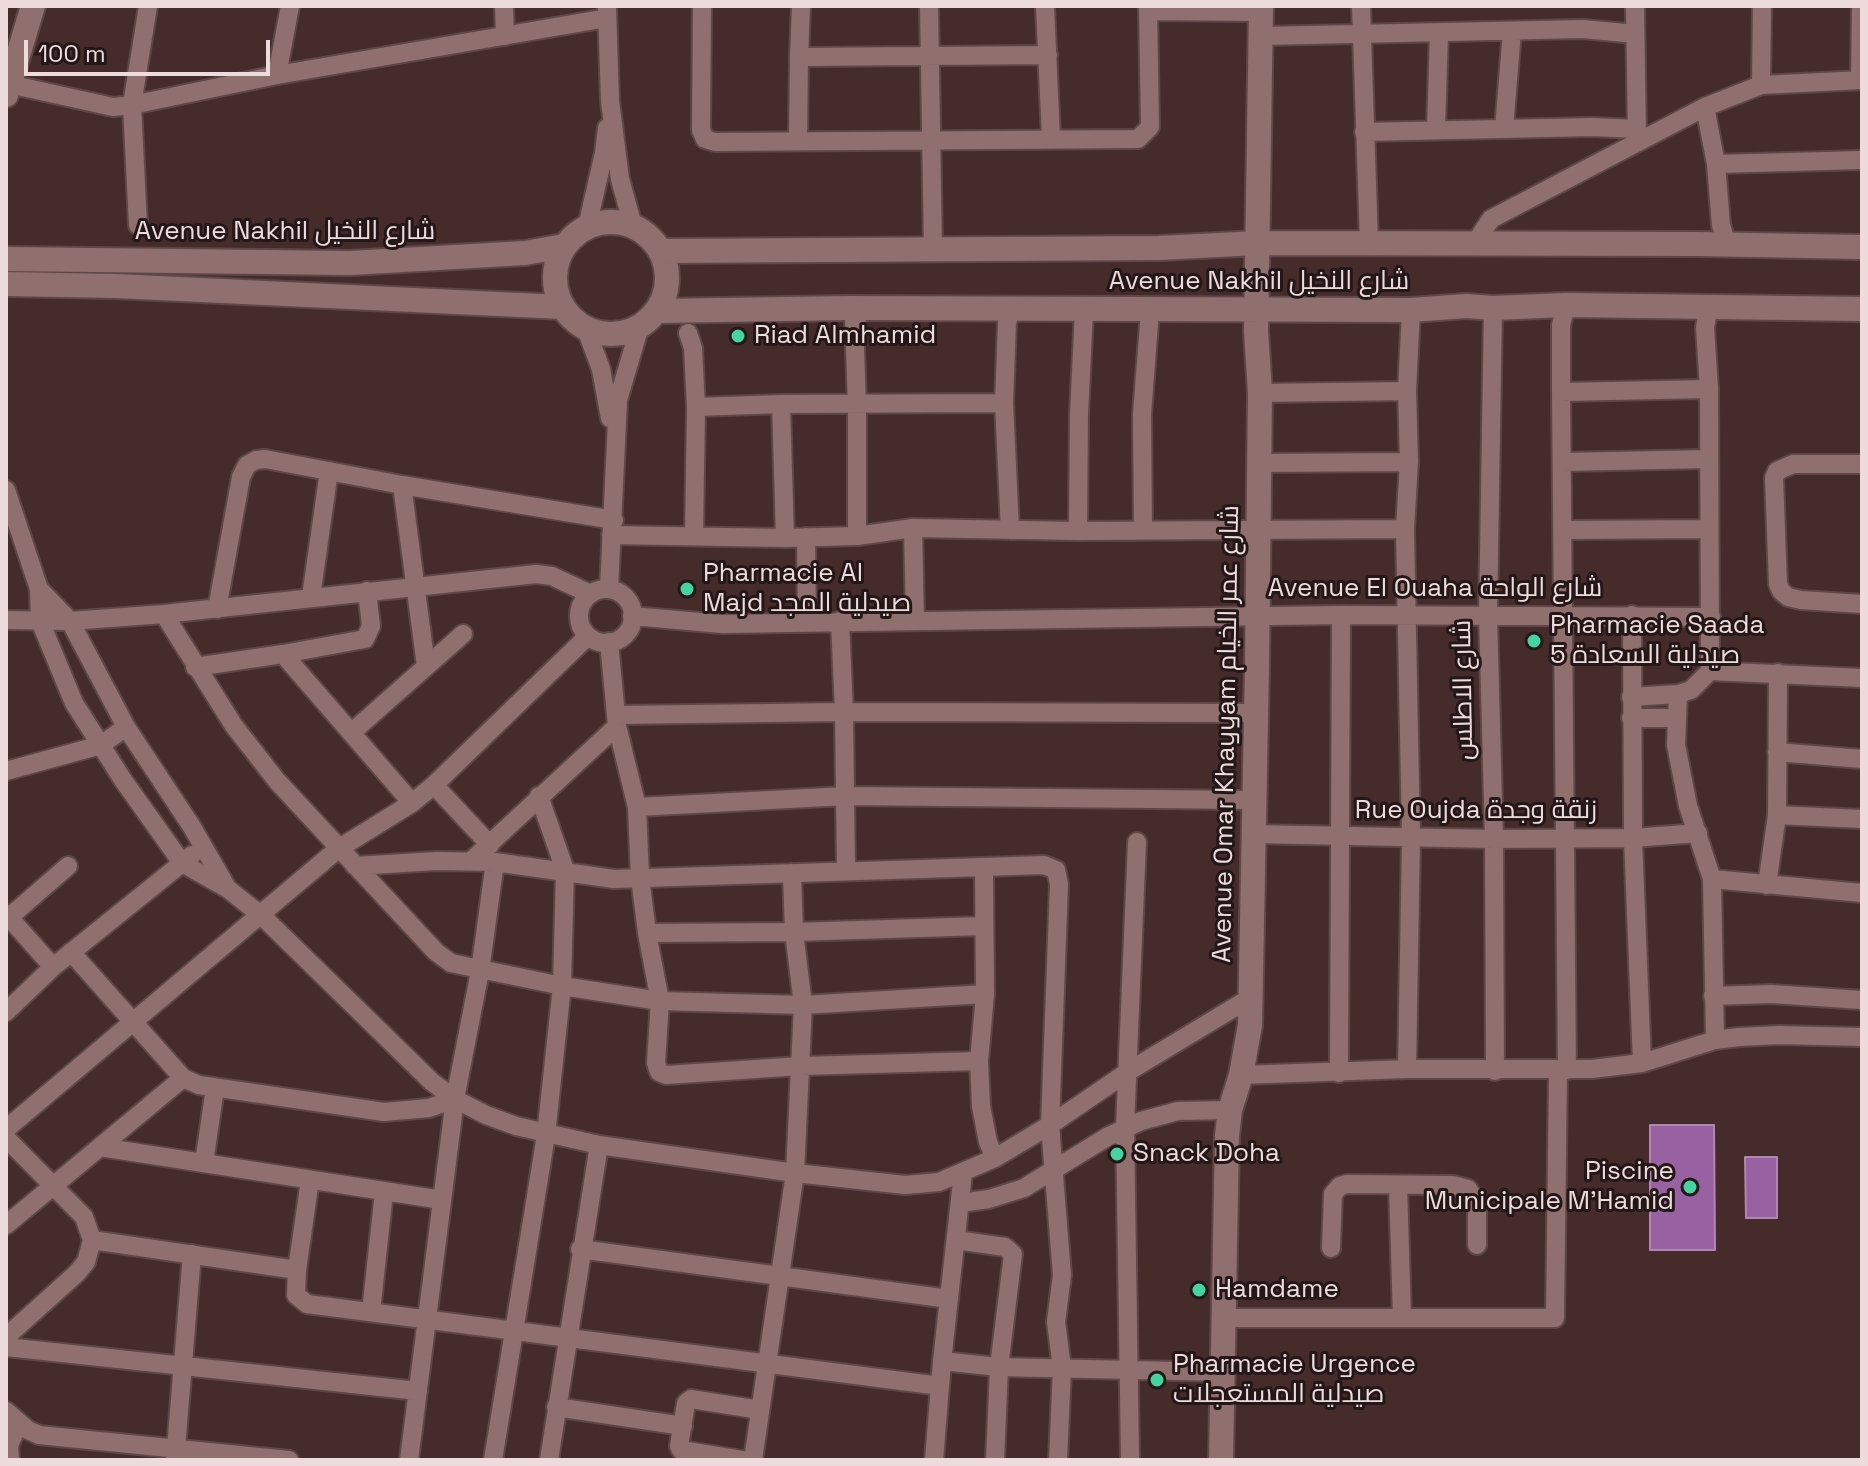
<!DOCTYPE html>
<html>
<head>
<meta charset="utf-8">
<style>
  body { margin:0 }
  #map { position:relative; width:1868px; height:1466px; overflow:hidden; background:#462b2b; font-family:"Space Grotesk",sans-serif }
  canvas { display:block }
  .frame { position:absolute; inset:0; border:8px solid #eedbdb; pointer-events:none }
  .scale { position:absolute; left:24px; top:40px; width:246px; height:36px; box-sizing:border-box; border:4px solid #eedbdb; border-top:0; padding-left:10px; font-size:24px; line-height:28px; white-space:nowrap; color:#eedbdb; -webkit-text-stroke:6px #241717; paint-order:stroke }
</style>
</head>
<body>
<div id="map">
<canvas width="1868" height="1466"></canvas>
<div class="frame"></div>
<div class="scale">100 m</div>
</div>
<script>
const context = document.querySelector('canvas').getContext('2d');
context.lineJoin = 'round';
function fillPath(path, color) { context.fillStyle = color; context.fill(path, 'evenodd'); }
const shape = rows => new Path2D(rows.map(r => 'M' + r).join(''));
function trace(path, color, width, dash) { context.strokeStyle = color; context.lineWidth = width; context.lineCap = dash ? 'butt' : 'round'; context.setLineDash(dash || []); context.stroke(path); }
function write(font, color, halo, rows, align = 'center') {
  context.font = font + ' "Space Grotesk",Cairo,sans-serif'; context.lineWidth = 6; context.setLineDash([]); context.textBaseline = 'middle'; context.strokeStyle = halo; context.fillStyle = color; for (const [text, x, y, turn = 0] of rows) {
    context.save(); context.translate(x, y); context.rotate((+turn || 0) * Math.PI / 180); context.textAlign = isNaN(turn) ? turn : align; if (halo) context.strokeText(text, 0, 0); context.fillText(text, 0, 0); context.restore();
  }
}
const water = shape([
  [1650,1125,1714,1125,1715,1250,1650,1250,1650,1125],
  [1745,1157,1777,1157,1777,1218,1746,1218,1745,1157]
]);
const minor = shape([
  [504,6,505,36],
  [702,6,701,130,705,139,715,142,1138,139,1150,127,1148,6],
  [801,6,799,57,1048,55],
  [929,6,933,250],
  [1045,6,1051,138],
  [1361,6,1369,243],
  [1635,6,1637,139],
  [607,7,610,101,620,179,633,226],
  [1148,11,1262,12],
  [1261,36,1583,29,1635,34],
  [277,75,290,6],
  [1860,80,1861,6],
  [9,84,113,107,132,105,148,6],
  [1761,85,1762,6],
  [1705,107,1716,164,1721,225,1727,245],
  [1504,128,1512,32],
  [1436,129,1439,33],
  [1364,132,1592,127,1637,129],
  [798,141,799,57],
  [1716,164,1862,160],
  [138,225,132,105,277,75,607,18],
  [587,227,604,153,607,128],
  [1485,243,1481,234,1491,219,1705,107,1761,85,1862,80],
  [1566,305,1561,325,1561,392,1567,1070],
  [1709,307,1705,327,1709,389,1710,671,1691,690,1678,694,1676,745,1688,806,1712,879,1715,1040],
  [1493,308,1488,615,1494,839,1495,1071],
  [586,329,601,369,610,418],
  [688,333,693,348,696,407,694,536],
  [1561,392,1709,389],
  [1260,393,1407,391],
  [781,404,785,538],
  [696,407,781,404,1004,403],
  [1562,462,1709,459],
  [1259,463,1409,462],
  [1862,464,1793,464,1777,471,1774,478,1778,584,1781,591,1788,597,1801,600,1862,604],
  [402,485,426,666],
  [6,490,39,589,70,621,126,727,192,827,226,886],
  [913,528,915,621],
  [1143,529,1142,414,1150,311],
  [1010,530,1004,403,1007,322,1012,310],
  [1563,530,1709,529],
  [1078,531,1079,414,1084,311],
  [611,535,785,538,857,536,913,528,1078,531,1405,529],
  [857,536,857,405,854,320,866,308],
  [806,537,807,623],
  [39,589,40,621,74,703,123,780,182,863,228,889,262,916,432,1082,455,1099,486,1115,516,1126,599,1145,795,1173,905,1185,939,1182,995,1158,1050,1125,1129,1071,1250,998],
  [609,589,618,400,640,326],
  '579 616a27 27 0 1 1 54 0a27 27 0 1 1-54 0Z',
  [311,597,329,471],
  [217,609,241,477,247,465,256,460,265,459,402,485,614,520],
  [164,614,234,726,277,781,436,952,451,963,562,986,660,1001,803,1005,985,994],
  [1632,615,1633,838,1642,1063],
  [632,616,722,624,1341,615,1711,617],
  [6,620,70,621,164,614,536,574,552,576,590,594],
  [840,621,844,712,846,871],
  [609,642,617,726,637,807,640,877,647,933,660,1001,656,1063,659,1072,666,1075,801,1066,979,1061,985,994,984,867],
  [283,654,365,639,371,626,367,591],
  [195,667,283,654,412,803],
  [1710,671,1862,678],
  [1631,697,1678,694],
  [616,715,844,712,1255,713],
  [1631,718,1677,718],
  [351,733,463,634],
  [1777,752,1862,759],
  [6,771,101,745,126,727],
  [434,785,490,845],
  [637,807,846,796,1252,800],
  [1777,815,1862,819],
  [1253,834,1494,839,1633,838,1698,833],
  [471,861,617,726],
  [355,866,436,861,495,862,614,879,1044,865,1056,870,1059,884,1050,1125,1062,1275,1056,1322,1062,1368,1058,1460],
  [1712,879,1862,893],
  [1767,885,1777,815,1778,673],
  [6,914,53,967,192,855],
  [6,920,68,866],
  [647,933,794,932,983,926],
  [71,952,183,1078,199,1085,384,1112,429,1108,455,1099],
  [1713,996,1771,994,1862,1000],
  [6,1012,53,967],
  [979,1061,981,1106,988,1142,995,1158],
  [1407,1069,1411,838,1405,529,1409,462,1407,391,1411,310],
  [1339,1073,1341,615],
  [1241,1075,1407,1069,1592,1069,1642,1063,1715,1040,1739,1037,1779,1035,1862,1037],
  [6,1129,338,849,412,803,434,785,588,636],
  [6,1138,84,1217,92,1240,86,1262,77,1273,6,1337],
  [100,1147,442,1200],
  [204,1163,215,1088],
  [1398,1185,1402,1318],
  [960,1203,989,1199,1024,1188,1107,1137,1141,1121,1178,1111,1230,1110],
  [6,1225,183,1078],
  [92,1240,297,1270,296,1295,307,1304,940,1386],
  [956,1240,1005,1247,1013,1254,999,1367,995,1460],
  [1331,1248,1333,1194,1340,1186,1347,1184,1453,1185,1468,1189,1477,1202,1477,1245],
  [580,1249,949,1299],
  [297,1270,310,1180],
  [371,1312,384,1192],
  [1224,1318,1555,1318,1558,1070],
  [6,1347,418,1391],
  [942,1361,999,1367,1223,1372],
  [556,1407,683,1426],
  [6,1411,28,1430,39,1435,289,1460],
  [10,1460,9,1445,19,1423],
  [175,1460,192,1254],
  [409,1460,455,1099,480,971,495,862],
  [493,1460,546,1135,562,986,565,870,539,796],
  [549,1460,599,1145],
  [742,1460,681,1450,679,1446,686,1403,691,1399,760,1410],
  [753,1460,795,1173,803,1005,794,932,792,873],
  [934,1460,942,1361,963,1173],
  [1130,1460,1125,1127,1137,842]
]);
const tertiary = shape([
  [6,95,33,6],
  '555 278a56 56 0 1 1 112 0a56 56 0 1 1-112 0Z',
  [660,251,1159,248,1258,243,1698,244,1862,247],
  [6,259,350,263,525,253,564,246],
  [6,284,116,286,562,307],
  [657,311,848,308,1411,310,1466,306,1493,308,1566,305,1862,309],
  [1221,1460,1227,1136,1230,1110,1241,1075,1250,1025,1257,666,1260,393,1256,331,1261,6]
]);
const markers = [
  [738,336,8,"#45d49f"],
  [687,589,8,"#45d49f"],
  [1534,641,8,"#45d49f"],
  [1117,1154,8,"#45d49f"],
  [1690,1187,8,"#45d49f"],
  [1199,1290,8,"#45d49f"],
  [1157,1380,8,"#45d49f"]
];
const streetNames = [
  ["Avenue Nakhil شارع النخيل",285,232],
  ["Avenue Nakhil شارع النخيل",1259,282],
  ["Avenue El Ouaha شارع الواحة",1435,589],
  ["شارع الاطلس",1464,690,-91],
  ["Avenue Omar Khayyam شارع عمر الخيام",1227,734,-89],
  ["Rue Oujda زنقة وجدة",1476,811]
];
const poiNames = [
  ["Riad Almhamid",754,336],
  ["Pharmacie Al",703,574],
  ["Majd صيدلية المجد",703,604],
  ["Pharmacie Saada",1550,626],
  ["5 صيدلية السعادة",1550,656],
  ["Snack Doha",1133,1154],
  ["Piscine",1674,1172,"right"],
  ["Municipale M'Hamid",1674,1202,"right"],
  ["Hamdame",1215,1290],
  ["Pharmacie Urgence",1173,1365],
  ["صيدلية المستعجلات",1173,1395]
];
fillPath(water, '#9862a2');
trace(water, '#b286b3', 2);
trace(minor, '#5e4747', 22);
trace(tertiary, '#5e4747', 28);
trace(minor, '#90706f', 18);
trace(tertiary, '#90706f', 24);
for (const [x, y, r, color] of markers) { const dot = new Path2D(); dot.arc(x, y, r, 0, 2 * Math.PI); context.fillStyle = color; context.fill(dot); trace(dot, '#241717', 3); }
write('26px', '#eedbdb', '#241717', streetNames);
write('26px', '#eedbdb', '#241717', poiNames, 'left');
</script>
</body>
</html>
